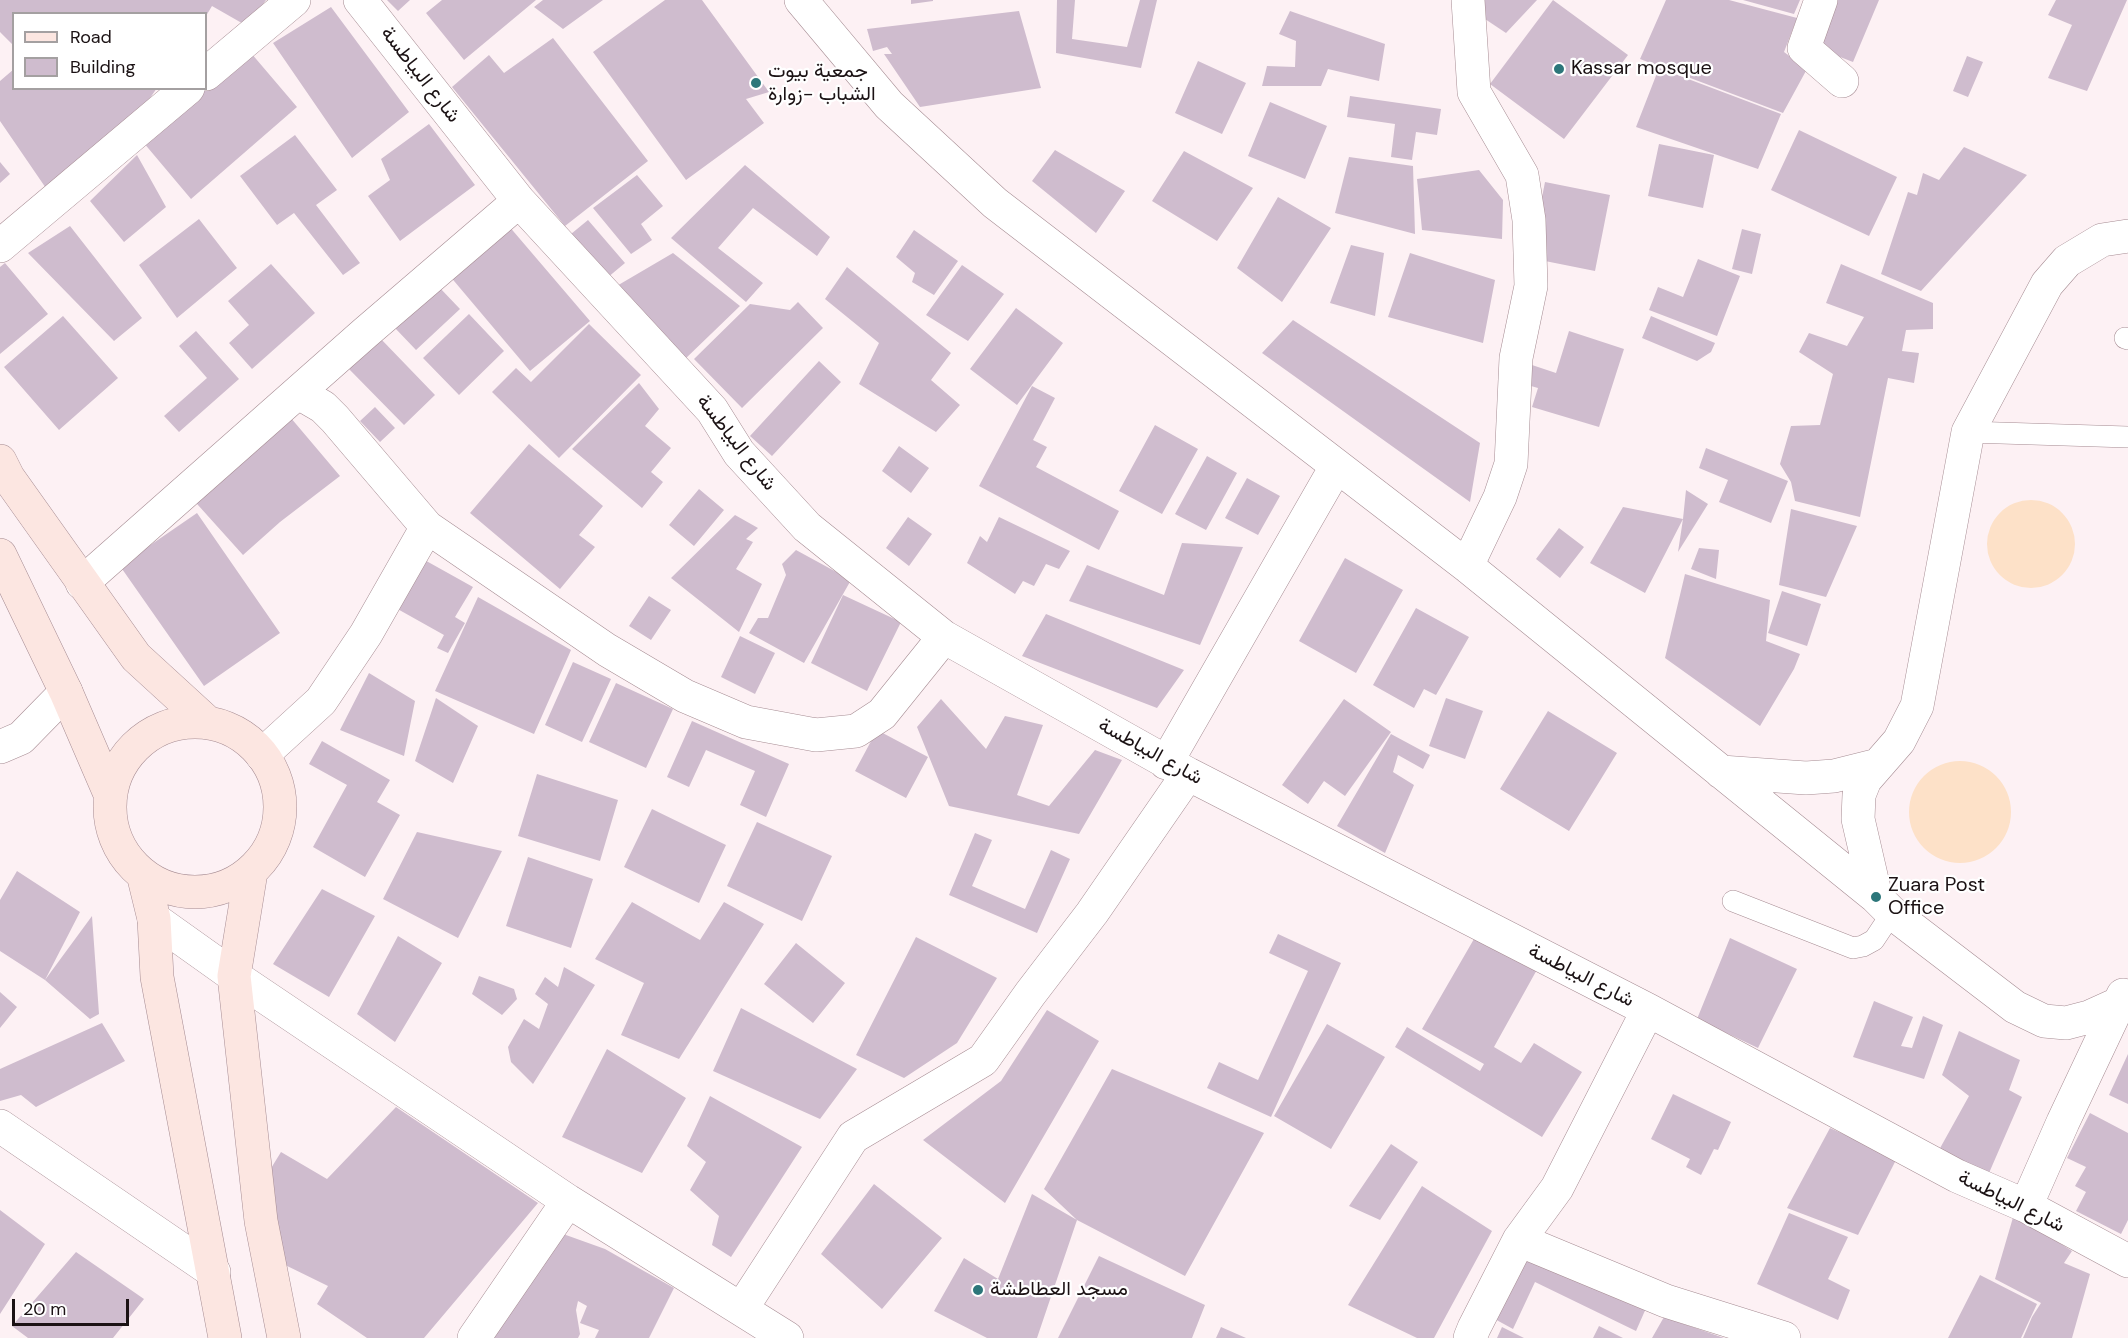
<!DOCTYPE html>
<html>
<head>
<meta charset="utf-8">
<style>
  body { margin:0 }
  #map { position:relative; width:2128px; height:1338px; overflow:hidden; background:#fdf1f4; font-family:"DM Sans",sans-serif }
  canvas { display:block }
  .legend { position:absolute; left:12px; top:12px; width:195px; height:78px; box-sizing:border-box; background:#fff; border:2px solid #a4a0a1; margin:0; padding:8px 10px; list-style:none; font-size:18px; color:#1b1214 }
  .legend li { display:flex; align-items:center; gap:12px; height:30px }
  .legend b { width:30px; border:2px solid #a4a0a1 }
  .scale { position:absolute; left:12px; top:1299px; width:117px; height:27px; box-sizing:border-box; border:3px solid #1b1214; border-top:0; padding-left:8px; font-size:18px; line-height:21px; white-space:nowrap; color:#1b1214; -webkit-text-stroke:4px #fff; paint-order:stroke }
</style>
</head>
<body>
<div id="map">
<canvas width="2128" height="1338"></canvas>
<ul class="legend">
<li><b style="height:8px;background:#fce6e1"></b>Road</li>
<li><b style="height:16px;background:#cfbcce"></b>Building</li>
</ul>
<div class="scale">20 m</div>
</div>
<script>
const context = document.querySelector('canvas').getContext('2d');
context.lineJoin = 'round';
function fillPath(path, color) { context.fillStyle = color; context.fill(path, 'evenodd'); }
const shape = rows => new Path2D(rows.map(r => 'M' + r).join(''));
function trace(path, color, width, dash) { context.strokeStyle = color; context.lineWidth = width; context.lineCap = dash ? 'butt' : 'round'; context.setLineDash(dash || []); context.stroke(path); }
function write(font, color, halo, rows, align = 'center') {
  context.font = font + ' "DM Sans",Vazirmatn,sans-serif'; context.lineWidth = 4.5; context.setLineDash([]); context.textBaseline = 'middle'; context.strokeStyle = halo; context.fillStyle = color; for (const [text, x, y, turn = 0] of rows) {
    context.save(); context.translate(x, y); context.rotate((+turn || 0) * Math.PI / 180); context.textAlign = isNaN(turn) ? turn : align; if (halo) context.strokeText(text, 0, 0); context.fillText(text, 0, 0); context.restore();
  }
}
const green = shape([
  '1987 544a44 44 0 1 1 88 0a44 44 0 1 1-88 0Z',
  '1909 812a51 51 0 1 1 102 0a51 51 0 1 1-102 0Z'
]);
const building = shape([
  [0,0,266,0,247,26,212,6,206,16,206,14,14,14,14,46,0,32],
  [387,0,410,0,398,11],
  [442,0,536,0,464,60,426,13],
  [543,0,603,0,563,29,534,7],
  [665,0,702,0,769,92,746,99,764,123,686,180,593,52],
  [911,0,933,0,933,1,911,4],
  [1057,0,1075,0,1072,39,1127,47,1140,0,1157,0,1141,68,1056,53],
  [1485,0,1537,0,1506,33,1476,13],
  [1553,0,1628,55,1564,139,1490,84],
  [1666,0,1729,0,1797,18,1784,52,1807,69,1783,113,1640,59],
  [1743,0,1800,0,1794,14],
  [1831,0,1879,0,1853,62,1817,48],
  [2056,0,2127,0,2087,91,2048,78,2072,25,2048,15],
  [331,7,409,112,352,158,273,43],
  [1019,11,1041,88,920,107,884,54,892,54,887,47,873,51,867,29],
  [1290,11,1385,44,1379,81,1328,69,1321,86,1262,86,1267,66,1295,67,1296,41,1279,34],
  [553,38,648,161,565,226,452,87,489,55,504,73],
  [251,53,297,107,191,199,143,142],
  [1967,56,1983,62,1968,97,1953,91],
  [1198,61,1246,83,1222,134,1175,113],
  [1659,68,1781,114,1758,169,1636,127],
  [14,69,14,88,157,88,150,98,52,197,0,121,0,81],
  [1350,96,1441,109,1437,135,1416,132,1412,160,1391,157,1395,124,1347,117],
  [1270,102,1327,126,1305,179,1248,156],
  [429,124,475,185,400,241,368,196,390,180,381,159],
  [1799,130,1897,177,1869,236,1771,190],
  [295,135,337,190,316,205,360,263,343,275,294,213,277,225,240,176],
  [1659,144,1714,155,1703,208,1648,196],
  [1964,147,2027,175,1921,291,1881,274,1908,192,1917,195,1923,173,1939,180],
  [1055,150,1125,191,1096,233,1032,181],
  [1184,151,1253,188,1217,241,1152,201],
  [137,155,166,207,124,242,90,201],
  [1349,157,1413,166,1415,234,1335,213],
  [0,162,10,174,0,183],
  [745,165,830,237,817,256,753,208,718,248,763,283,746,302,671,238],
  [1479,170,1503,200,1502,239,1422,230,1417,179],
  [637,175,663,206,641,224,652,240,631,254,593,208],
  [1545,182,1610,195,1595,271,1530,258],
  [1278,197,1331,228,1282,302,1237,268],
  [199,219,237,268,177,318,139,265],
  [588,220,625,263,607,278,571,234],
  [508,225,590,321,530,371,449,275],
  [70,226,142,318,114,341,28,253],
  [1742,229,1761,234,1752,274,1732,269],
  [914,230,958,261,934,295,912,282,915,273,896,257],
  [1351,245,1384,253,1375,316,1330,303],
  [673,253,740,306,683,361,615,287],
  [1410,253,1495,280,1483,343,1388,317],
  [1698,259,1740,276,1717,336,1649,310,1658,287,1683,297],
  [5,263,48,314,0,354,0,267],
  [271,264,315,313,252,369,229,343,249,325,228,301],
  [1841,264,1933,303,1933,329,1906,330,1902,351,1919,353,1914,383,1888,378,1860,517,1795,501,1791,482,1780,464,1791,426,1820,425,1833,374,1799,352,1809,333,1847,346,1864,317,1826,303],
  [962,265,1004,294,968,341,926,315],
  [847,267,951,353,931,380,960,405,936,432,859,384,879,343,825,299],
  [439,287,460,309,416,350,395,328],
  [798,302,823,328,742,408,694,359,750,304,790,310],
  [1016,308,1063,343,1017,405,970,369],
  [469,314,504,351,459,395,423,358],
  [63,316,118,378,59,430,4,367],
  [1651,316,1715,343,1711,352,1697,361,1642,338],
  [1293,320,1480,443,1470,502,1262,353],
  [589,324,641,375,559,458,492,392,516,368,531,382],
  [196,331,239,379,179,432,164,416,207,378,179,346],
  [1569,331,1624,349,1599,427,1532,407,1538,388,1517,382,1523,362,1556,373],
  [380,338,435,395,404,425,348,368],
  [819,361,841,382,772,456,750,436],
  [639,383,659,409,645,426,671,448,651,472,663,482,642,508,572,449],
  [1032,386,1055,398,1033,440,1047,447,1036,467,1119,511,1099,550,979,486],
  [375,407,395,428,380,442,360,421],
  [285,411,340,476,280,522,243,555,189,495],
  [1155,425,1198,449,1162,514,1119,491],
  [529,444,603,506,579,535,595,547,560,589,470,513],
  [899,446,929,468,911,493,882,471],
  [1706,448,1788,481,1771,523,1719,502,1728,480,1699,468],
  [1207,456,1237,473,1206,530,1175,514],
  [1247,478,1280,496,1258,535,1225,518],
  [699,489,724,510,694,546,669,525],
  [1686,490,1708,504,1678,552,1683,519,1645,593,1590,563,1623,507,1683,519],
  [1791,509,1857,526,1826,597,1779,585],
  [197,513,280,633,204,686,120,566],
  [735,515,758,528,746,539,753,542,736,569,762,584,739,632,671,578],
  [908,517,932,534,909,566,886,548],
  [999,517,1070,551,1059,569,1046,564,1034,586,1023,581,1015,594,967,563,980,536,987,542],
  [1559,528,1584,547,1560,578,1536,559],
  [1182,543,1243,547,1200,645,1069,601,1087,565,1164,595],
  [1699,548,1719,550,1716,579,1691,569],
  [796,550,851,580,804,663,749,633,758,618,768,618,786,575,782,564],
  [421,558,473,587,455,617,465,623,448,653,437,648,444,635,394,607],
  [1345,558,1403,590,1356,673,1299,641],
  [1685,574,1770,600,1766,641,1800,654,1794,669,1760,726,1665,658],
  [1782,591,1821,604,1807,646,1768,633],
  [843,595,901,622,867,691,811,663],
  [649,596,671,610,651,640,629,626],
  [478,597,571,650,534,734,435,691],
  [1416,608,1469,637,1436,695,1424,689,1414,708,1373,685],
  [1046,614,1184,670,1157,708,1022,656],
  [740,636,775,653,755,694,721,677],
  [573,662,611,679,582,742,545,725],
  [369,673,415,701,404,756,340,730],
  [616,683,673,709,646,768,589,742],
  [436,698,478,726,453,783,415,761],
  [1446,698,1483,711,1465,759,1429,746],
  [941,699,986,749,1005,716,1043,725,1017,795,1049,806,1095,750,1122,760,1079,834,949,806,917,727],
  [1344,699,1391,732,1345,796,1324,781,1308,804,1282,785],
  [1548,711,1617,753,1569,831,1500,789],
  [692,721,789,764,766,817,740,805,755,771,706,750,689,787,667,777],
  [877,730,928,757,906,798,855,771],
  [1391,734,1430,755,1423,769,1398,755,1393,772,1414,785,1385,853,1337,826],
  [322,741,390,780,377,802,400,815,365,877,313,847,347,785,309,764],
  [537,774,618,800,600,861,518,836],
  [652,809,726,845,699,903,624,867],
  [757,822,832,856,802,921,727,886],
  [417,832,502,851,458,938,383,899],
  [975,833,992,840,972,886,1025,909,1051,850,1070,859,1037,933,949,895],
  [528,857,593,879,571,948,506,926],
  [17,871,80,912,45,980,92,916,99,1014,90,1019,45,980,0,951,0,900],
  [322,889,375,916,329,997,273,964],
  [632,902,700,940,724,902,764,924,679,1059,621,1035,644,983,595,959],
  [1478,932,1539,966,1494,1047,1521,1063,1534,1043,1582,1072,1542,1137,1395,1047,1407,1027,1480,1071,1484,1064,1422,1029],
  [1278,934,1341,963,1271,1117,1207,1088,1219,1062,1258,1080,1308,971,1269,953],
  [398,936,442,963,395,1042,357,1014],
  [916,937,997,978,957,1043,904,1078,856,1055],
  [1730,938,1797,969,1758,1048,1697,1019],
  [796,943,845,983,813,1023,764,984],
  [564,967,595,985,533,1084,511,1062,508,1047,524,1019,539,1029,548,1004,535,994,545,977,558,987],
  [479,976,514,989,517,999,502,1015,472,994],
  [0,992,17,1007,0,1028],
  [1874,1001,1913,1017,1901,1046,1912,1048,1923,1016,1943,1025,1924,1079,1853,1057],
  [741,1008,857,1069,820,1119,713,1071],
  [1047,1010,1099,1041,1005,1203,923,1140,1001,1081],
  [102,1023,125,1061,36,1107,21,1095,0,1101,0,1069],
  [1327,1024,1385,1057,1331,1149,1274,1116],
  [1959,1031,2020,1060,2009,1090,2022,1097,1989,1173,1939,1150,1969,1096,1942,1075],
  [607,1049,686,1098,642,1173,562,1137],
  [2128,1054,2128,1104,2109,1095],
  [1112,1069,1264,1133,1185,1276,1077,1220,1044,1189],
  [1673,1094,1731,1122,1718,1150,1714,1149,1701,1175,1686,1167,1690,1159,1651,1139],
  [710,1096,802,1147,731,1257,712,1245,719,1216,690,1190,706,1162,687,1146],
  [396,1107,538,1203,424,1338,367,1338,317,1304,328,1286,277,1261,265,1178,281,1152,327,1179],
  [2090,1113,2128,1133,2128,1220,2121,1234,2076,1211,2086,1192,2075,1186,2086,1167,2067,1158],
  [1830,1128,1897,1158,1858,1235,1787,1208],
  [1391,1144,1418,1162,1380,1220,1349,1206],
  [874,1184,942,1238,882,1309,821,1254],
  [1422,1186,1492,1231,1434,1338,1417,1338,1348,1305],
  [1032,1194,1077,1220,1037,1338,987,1338,934,1311,964,1258,998,1279],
  [0,1210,45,1244,0,1314],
  [1789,1213,1848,1237,1828,1279,1850,1290,1838,1320,1757,1284],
  [2014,1214,2072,1251,2064,1263,2090,1274,2072,1338,2023,1338,2032,1317,2041,1303,1995,1279],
  [552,1230,605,1249,674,1288,649,1338,595,1338,599,1330,580,1323,587,1306,578,1301,576,1310,580,1334,578,1338,480,1338],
  [1525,1247,1647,1306,1636,1331,1535,1282,1513,1329,1491,1317],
  [76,1252,144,1299,113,1338,28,1338,12,1326],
  [1099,1256,1205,1305,1192,1338,1058,1338],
  [1980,1275,2037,1304,2021,1338,1948,1338],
  [1664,1317,1724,1338,1652,1338],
  [1599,1326,1623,1338,1593,1338],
  [1221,1327,1246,1338,1216,1338],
  [1502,1327,1524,1338,1497,1338]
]);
const lane = shape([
  [2125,338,2128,339],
  [1968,432,2128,437],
  [1733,901,1853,948,1863,946,1874,940,1892,913]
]);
const street = shape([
  [360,0,519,201,712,410,739,453,807,527,944,637,1188,774,1648,1010,1957,1176,2026,1206,2128,1261],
  [801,0,889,105,995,203,1467,566,1876,897,1892,913,2015,1007,2044,1021,2066,1023,2089,1017,2120,1003],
  [1821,0,1804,48,1842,81],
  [206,74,294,0],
  [0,246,188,88],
  [299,393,323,407,335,419,427,527,607,650,685,696,746,722,816,735,856,731,882,714,944,637],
  [1467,566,1500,497,1511,464,1516,358,1531,286,1529,220,1522,175,1474,92,1468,0],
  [82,583,365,333,519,201],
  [0,747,21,738,66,692],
  [262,755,321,701,366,634,427,527],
  [1166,763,1336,467],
  [1721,772,1806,778,1834,776,1878,765],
  [1876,897,1858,819,1859,795,1865,780,1899,741,1917,706,1968,432,2047,284,2067,261,2102,240,2128,236],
  [154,919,234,976,568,1201,787,1338],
  [0,1126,214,1272],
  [2026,1206,2063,1122,2123,995],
  [1519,1240,1666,1301,1784,1338],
  [742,1308,853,1137,983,1060,1030,994,1092,913,1188,774],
  [474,1338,568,1201],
  [1470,1338,1474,1328,1519,1240,1557,1188,1648,1010]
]);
const secondary = shape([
  [0,461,8,477,136,657,207,722],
  [0,555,66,692,110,794],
  '110 807a85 85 0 1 1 170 0a85 85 0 1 1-170 0Z',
  [251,872,234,976,261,1221,284,1338],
  [143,874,154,919,157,977,225,1338]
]);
const markers = [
  [1559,69,6,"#2c767a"],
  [756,83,6,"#2c767a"],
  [1876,897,6,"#2c767a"],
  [978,1290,6,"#2c767a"]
];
const poiNames = [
  ["Kassar mosque",1571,69],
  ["جمعية بيوت",768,72],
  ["الشباب -زوارة",768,95],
  ["Zuara Post",1888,886],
  ["Office",1888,909],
  ["مسجد العطاطشة",990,1290]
];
const streetNames = [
  ["شارع البياطسة",420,75,52],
  ["شارع البياطسة",736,443,52],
  ["شارع البياطسة",1150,752,29],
  ["شارع البياطسة",1581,976,27],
  ["شارع البياطسة",2011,1202,26]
];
fillPath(green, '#fde1c8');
fillPath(building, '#cfbcce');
trace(lane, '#a68c93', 22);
trace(street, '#a68c93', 34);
trace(secondary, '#a68c93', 34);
trace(lane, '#fff', 21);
trace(street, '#fff', 33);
trace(secondary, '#fce6e1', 33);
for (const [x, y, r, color] of markers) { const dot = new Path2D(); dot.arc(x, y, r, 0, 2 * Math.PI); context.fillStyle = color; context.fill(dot); trace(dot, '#fff', 2); }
write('20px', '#1b1214', '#fff', poiNames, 'left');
write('20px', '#1b1214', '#fff', streetNames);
</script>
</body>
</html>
